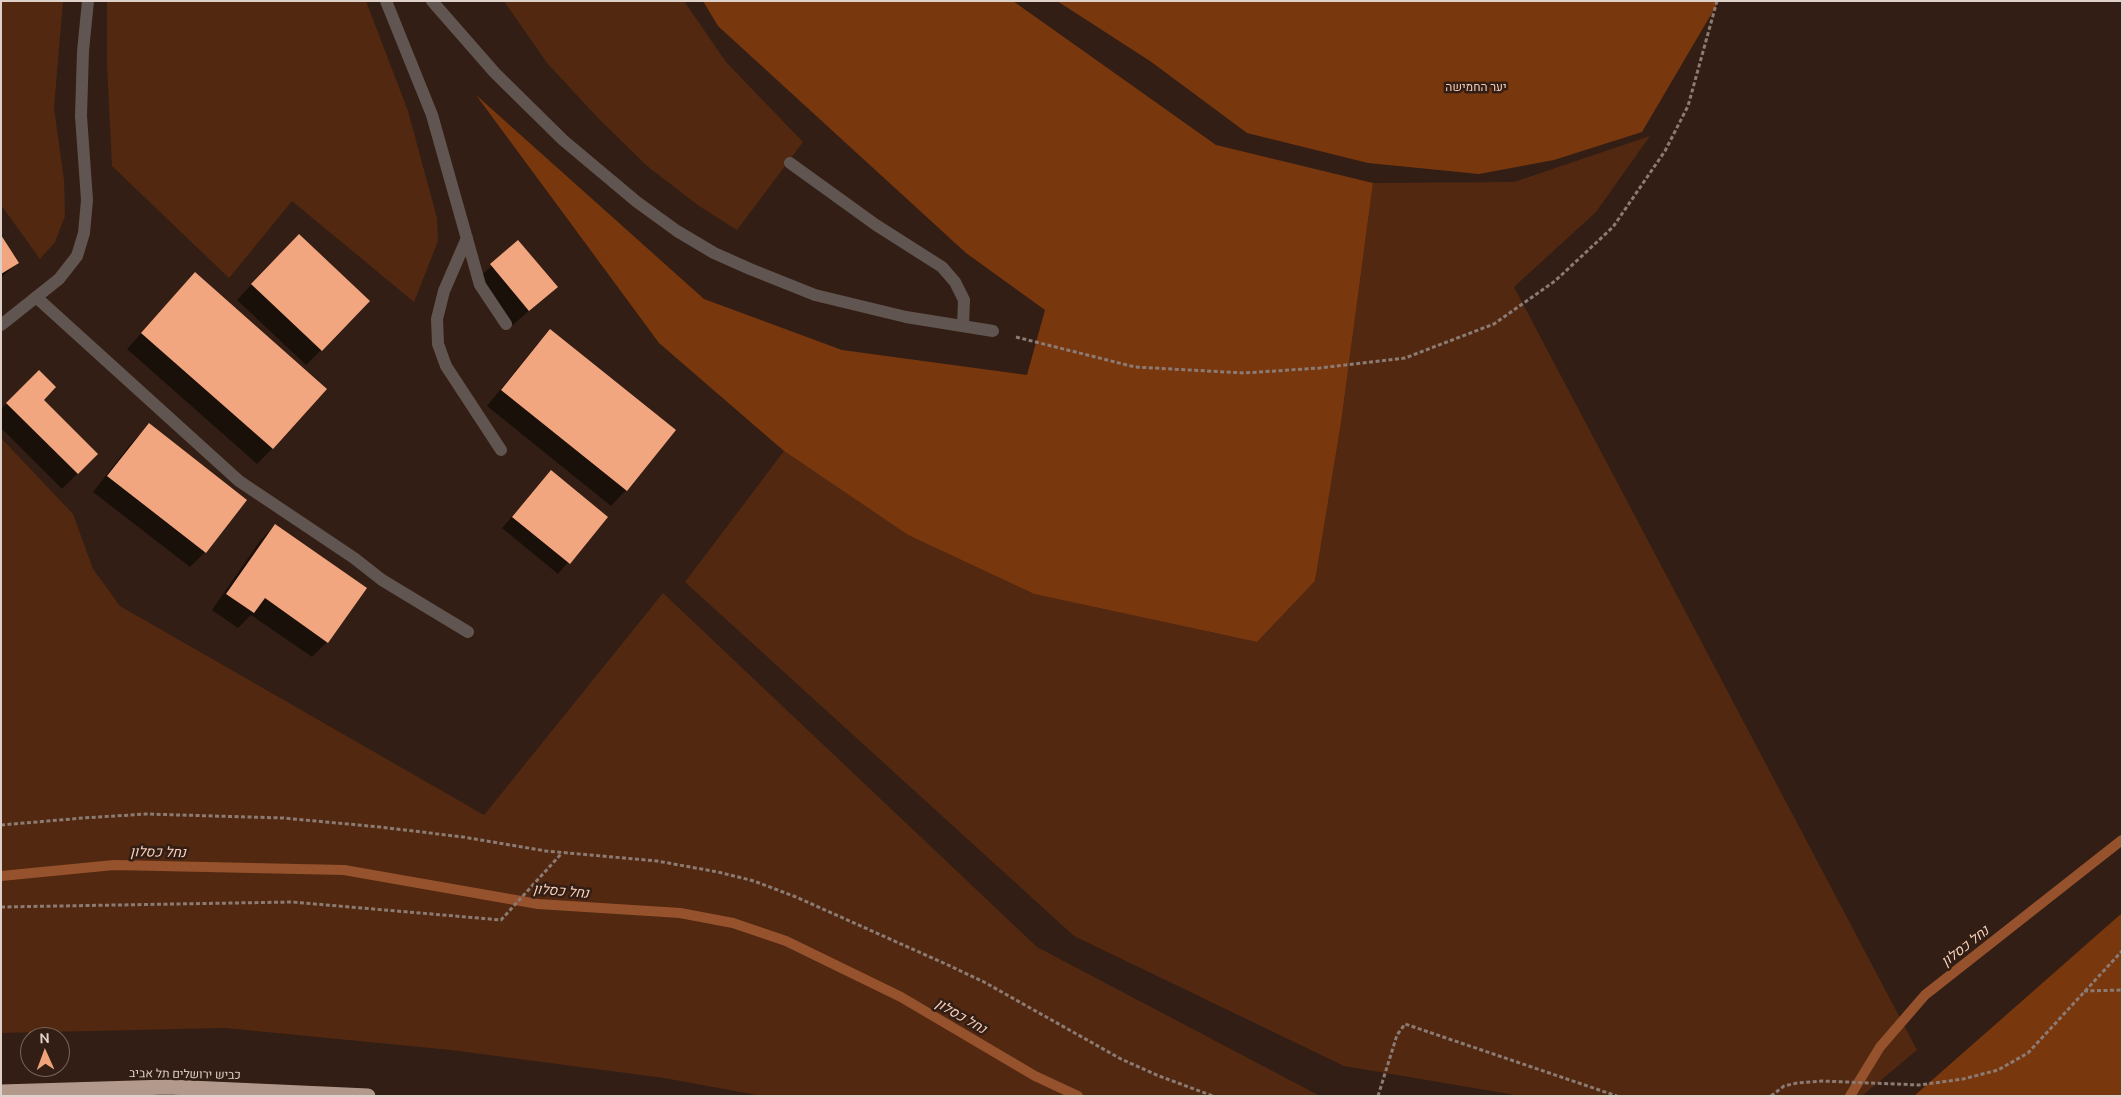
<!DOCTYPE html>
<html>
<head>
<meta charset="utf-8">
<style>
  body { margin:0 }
  #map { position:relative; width:2123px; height:1097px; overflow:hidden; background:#321e14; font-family:Ubuntu,sans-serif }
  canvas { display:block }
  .frame { position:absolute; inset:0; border:2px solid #ded1ca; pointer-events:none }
  .north { position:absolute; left:20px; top:1027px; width:50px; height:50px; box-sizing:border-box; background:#321e14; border:1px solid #77665d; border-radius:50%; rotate:358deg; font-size:14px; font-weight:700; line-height:20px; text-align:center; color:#ded1ca }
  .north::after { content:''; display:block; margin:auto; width:18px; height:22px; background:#f0a27a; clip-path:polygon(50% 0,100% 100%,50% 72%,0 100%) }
</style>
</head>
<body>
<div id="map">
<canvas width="2123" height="1097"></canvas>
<div class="frame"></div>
<div class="north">N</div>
</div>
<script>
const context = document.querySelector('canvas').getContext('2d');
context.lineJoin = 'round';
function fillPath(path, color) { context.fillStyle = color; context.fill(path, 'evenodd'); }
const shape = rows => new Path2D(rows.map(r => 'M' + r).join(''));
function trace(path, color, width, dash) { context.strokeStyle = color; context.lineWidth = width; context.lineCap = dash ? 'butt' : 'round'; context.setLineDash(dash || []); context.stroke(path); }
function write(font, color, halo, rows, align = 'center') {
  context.font = font + ' Ubuntu,Heebo,sans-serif'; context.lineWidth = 5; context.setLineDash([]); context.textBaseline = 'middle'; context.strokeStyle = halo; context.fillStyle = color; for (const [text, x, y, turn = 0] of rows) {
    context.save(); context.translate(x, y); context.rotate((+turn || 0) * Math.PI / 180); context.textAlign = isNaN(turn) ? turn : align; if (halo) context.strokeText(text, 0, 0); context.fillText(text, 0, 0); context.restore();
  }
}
const green = shape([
  [1,1,63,1,54,108,64,180,65,216,55,242,40,259,1,205],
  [107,1,366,1,408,111,437,218,438,241,414,302,292,201,229,278,112,166,107,64],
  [504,1,684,1,726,62,803,142,737,230,699,206,647,166,598,118,547,63],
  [1650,136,1596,212,1514,287,1917,1050,1862,1096,1521,1096,1344,1066,1074,936,685,582,784,451,908,535,1034,594,1257,642,1315,581,1341,423,1373,183,1514,182],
  [1,438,73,514,93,569,120,606,484,815,663,593,1037,947,1320,1096,762,1096,664,1078,451,1050,225,1028,1,1033]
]);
const forest = shape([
  [703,1,1013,1,1216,145,1373,183,1341,423,1315,581,1257,642,1034,594,908,535,784,451,659,343,476,95,704,299,842,350,1027,375,1045,310,966,253,718,26],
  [1057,1,1719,1,1642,132,1554,160,1479,174,1368,163,1247,133,1150,61],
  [2122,913,2122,1096,1914,1096]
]);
const shadow = shape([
  [1,237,18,262,1,278],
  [518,242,556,286,513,325,475,281],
  [283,251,321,350,306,365,237,300],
  [195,274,273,448,257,464,127,349],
  [550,331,626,490,611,506,487,406,535,347],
  [39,372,42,400,97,454,62,489,1,428,1,409],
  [149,425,205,552,190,567,93,492,133,441],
  [551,472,606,517,558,574,502,528],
  [275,525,327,642,312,657,251,615,238,628,212,610,260,541]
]);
const stream = shape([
  [1,876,114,865,344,870,538,904,680,913,733,923,786,941,901,997,1035,1076,1078,1096],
  [1850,1096,1880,1047,1925,995,2122,840]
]);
const building = shape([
  [299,234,370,301,322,351,251,284],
  [1,235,19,263,1,274],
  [518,240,558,287,529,311,490,264],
  [195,272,327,389,273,449,141,333],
  [550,329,676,430,627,491,501,390],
  [39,370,56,387,44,400,98,454,78,474,6,403],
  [149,423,247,500,206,553,107,476],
  [551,470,608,517,570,564,512,517],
  [275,524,367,588,328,643,265,598,254,613,226,594]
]);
const path = shape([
  [1016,337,1135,367,1244,373,1320,368,1405,358,1494,324,1555,281,1613,227,1665,151,1688,106,1717,1],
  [1,825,83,818,146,814,283,818,380,827,463,837,546,851,657,861,718,872,754,881,796,897,948,965,984,982,1121,1059,1159,1076,1213,1096],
  [1,907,292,902,501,920,562,853],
  [2084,991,2122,990],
  [1378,1096,1397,1035,1405,1024,1617,1096],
  [1771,1096,1784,1086,1797,1083,1822,1081,1919,1085,1963,1079,1998,1070,2028,1053,2122,951]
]);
const lane = shape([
  [386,1,432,115,480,285,506,324],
  [790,163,876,225,942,267,955,282,964,300,963,326],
  [467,238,444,291,437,319,438,344,446,366,501,450]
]);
const street = shape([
  [432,1,495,73,563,140,637,202,677,231,714,253,750,269,815,295,906,317,993,331],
  [36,297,239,481,354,558,382,580,468,632],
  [1,325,59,279,77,256,84,233,87,200,81,116,83,51,88,1]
]);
const highway = shape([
  [1,1092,168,1087,368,1096]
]);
const parkNames = [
  ["יער החמישה",1476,87]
];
const streetNames = [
  ["כביש ירושלים תל אביב",185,1074,1]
];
const waterNames = [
  ["נחל כסלון",158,852,1],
  ["נחל כסלון",561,891,5],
  ["נחל כסלון",1965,946,-38],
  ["נחל כסלון",961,1016,30]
];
fillPath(green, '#522811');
fillPath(forest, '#79370e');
fillPath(shadow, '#0007');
trace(stream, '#96522c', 10);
fillPath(building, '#f2a67f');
trace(path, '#8b7b73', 3, [4, 2.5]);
trace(lane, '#605550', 12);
trace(street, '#605550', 12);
trace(highway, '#b3998c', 15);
write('12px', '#f4ccb7', '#321e14', parkNames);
write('12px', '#ded1ca', '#321e14', streetNames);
write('italic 14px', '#f7cfba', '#321e14', waterNames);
</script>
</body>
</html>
